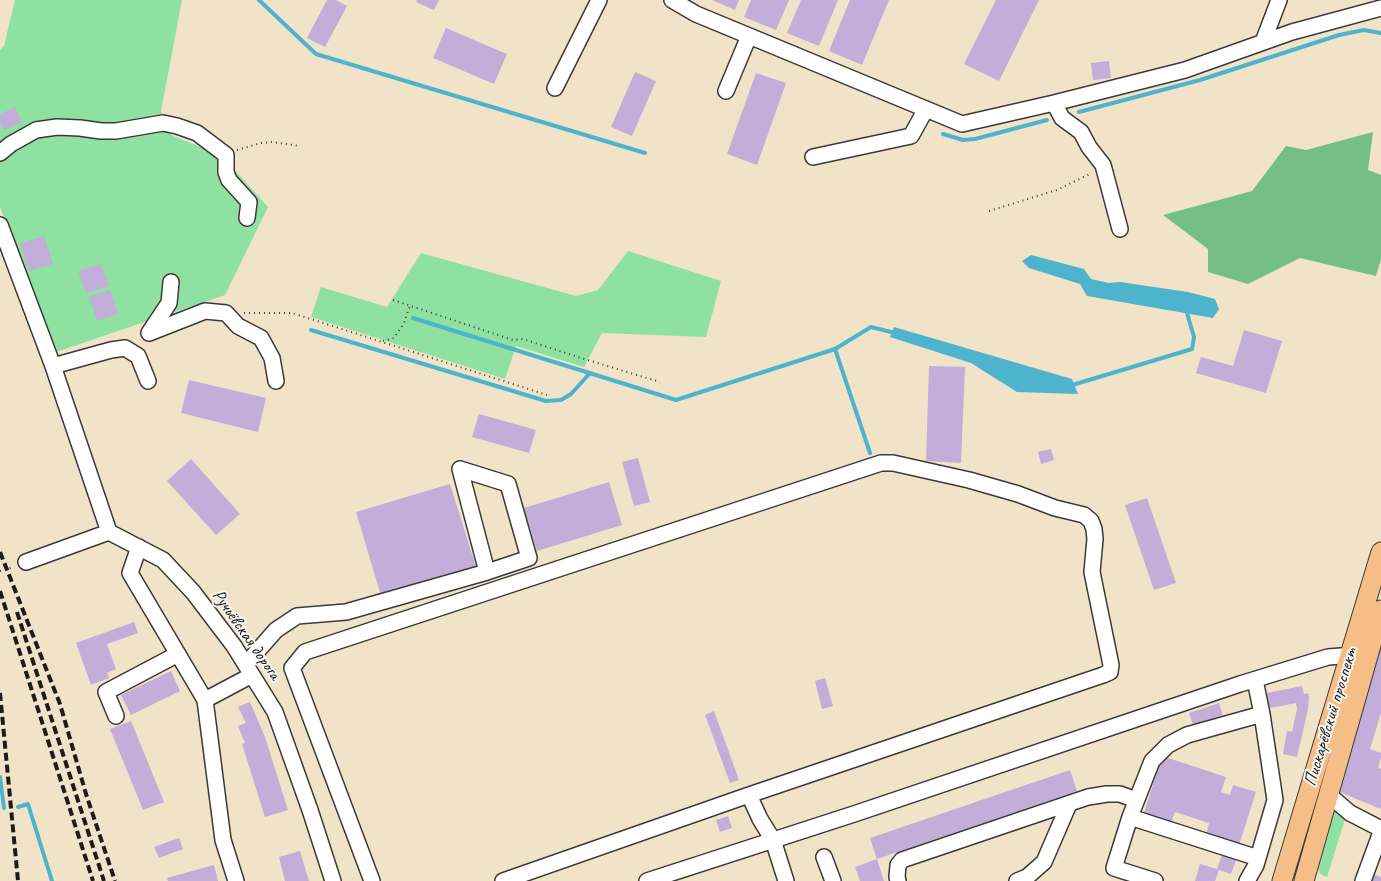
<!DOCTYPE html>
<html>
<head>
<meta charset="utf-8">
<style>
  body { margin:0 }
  canvas { display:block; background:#f0e3c8 }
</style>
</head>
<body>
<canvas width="1381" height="881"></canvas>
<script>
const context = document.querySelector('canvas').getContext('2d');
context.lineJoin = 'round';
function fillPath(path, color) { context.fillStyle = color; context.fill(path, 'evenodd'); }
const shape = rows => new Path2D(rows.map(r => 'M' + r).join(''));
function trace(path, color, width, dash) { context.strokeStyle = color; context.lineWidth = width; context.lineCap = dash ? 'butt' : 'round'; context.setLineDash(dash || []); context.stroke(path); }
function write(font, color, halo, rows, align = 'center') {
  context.font = font + ' Caveat,sans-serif'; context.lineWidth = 4; context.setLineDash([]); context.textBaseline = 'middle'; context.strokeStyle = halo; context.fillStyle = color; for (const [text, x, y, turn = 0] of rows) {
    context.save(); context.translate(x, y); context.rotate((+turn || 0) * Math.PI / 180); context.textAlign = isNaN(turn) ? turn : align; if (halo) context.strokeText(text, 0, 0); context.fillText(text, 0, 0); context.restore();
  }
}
const green = shape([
  [15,0,182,0,161,111,171,135,222,156,268,207,225,295,56,352,0,207,0,50,4,46],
  [628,251,721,281,706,337,602,333,584,367,516,346,505,379,311,317,321,287,387,307,421,253,576,296,598,290],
  [1334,808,1346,816,1327,877,1320,874,1318,869,1318,862]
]);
const forest = shape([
  [1373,132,1368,170,1381,175,1381,259,1376,276,1300,258,1248,284,1208,272,1208,249,1163,215,1252,191,1286,146,1306,150]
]);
const water = shape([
  [1031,255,1084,269,1091,279,1109,283,1120,282,1188,292,1215,299,1219,309,1213,318,1087,296,1080,284,1029,268,1022,261],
  [894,327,1072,379,1078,394,1017,392,971,363,890,337]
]);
const stream = shape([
  [259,0,316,54,645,153],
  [1079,112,1200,80,1339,35,1364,30,1381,33],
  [943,134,963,140,975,139,1047,120],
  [413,318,676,400,835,349,870,453],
  [311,330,546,401,561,400,571,394,590,373],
  [835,349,871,327,895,333],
  [1069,386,1192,349,1194,337,1187,313],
  [0,777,4,808],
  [18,807,28,804,52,881]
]);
const building = shape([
  [327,0,336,0,347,6,325,47,307,38],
  [417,0,439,0,434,10,416,2],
  [712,0,739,0,735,10],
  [751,0,789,0,776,30,744,17],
  [801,0,838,0,819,46,787,33],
  [850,0,889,0,862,65,829,51],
  [996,0,1039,0,999,81,964,64],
  [446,28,507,54,494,84,433,58],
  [1109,61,1111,78,1093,80,1091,63],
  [635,72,656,81,632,136,611,127],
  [756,73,786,83,757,165,727,154],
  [15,107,22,122,4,130,0,121,0,114],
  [44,236,53,264,29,271,20,243],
  [101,264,109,286,86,293,78,271],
  [110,290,118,314,97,321,89,297],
  [1244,330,1282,341,1266,393,1196,373,1201,357,1233,366],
  [929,366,965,367,961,463,926,461],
  [189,380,266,398,258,432,181,413],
  [479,414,536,430,529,453,472,437],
  [1051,449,1054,460,1041,464,1038,452],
  [638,458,650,502,634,506,622,462],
  [191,459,240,514,216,535,167,481],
  [609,482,622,525,537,551,524,508],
  [450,484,477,570,382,599,356,512],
  [1147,498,1176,583,1154,590,1125,505],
  [134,622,138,633,107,644,116,669,107,673,109,678,91,685,76,643],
  [1381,644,1381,713,1370,749,1381,753,1381,757,1378,768,1381,769,1381,809,1337,791],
  [171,671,180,691,131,715,121,695],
  [825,678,833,706,822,709,815,681],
  [1302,686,1304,694,1308,693,1309,698,1308,709,1297,757,1283,754,1287,731,1292,732,1297,709,1296,703,1270,708,1267,693],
  [250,702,265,737,288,810,265,817,242,744,245,743,238,726,246,723,238,707],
  [1219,703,1223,715,1193,725,1189,713],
  [714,711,739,780,730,783,705,715],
  [131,721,164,802,143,810,110,729],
  [1162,756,1226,777,1221,792,1230,795,1233,785,1256,792,1239,845,1206,835,1209,823,1175,812,1171,822,1144,813],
  [1070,770,1077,791,877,859,870,838],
  [728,816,732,828,720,832,716,820],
  [179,838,183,849,159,858,154,847],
  [300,851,309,881,285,881,279,857],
  [1222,855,1236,860,1231,874,1219,870,1215,881,1195,881,1200,864,1217,869],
  [877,859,884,881,860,881,855,867],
  [214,865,218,881,168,881,167,878],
  [1372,874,1381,877,1381,881,1369,881]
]);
const path = shape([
  [237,150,261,143,272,142,300,146],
  [989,211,1057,190,1092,173],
  [393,300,513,340,523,339,578,357,660,382],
  [244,313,292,313,547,395],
  [383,341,394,338,404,323,410,306],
  [0,571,14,567]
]);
const minor = shape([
  [672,0,696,14,962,124,1054,103,1185,70,1292,32,1381,8],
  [1263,42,1279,0],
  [555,88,599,0],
  [726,91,749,36],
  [1054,103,1062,118,1081,132,1089,147,1103,165,1120,229],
  [0,153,11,144,36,130,57,127,80,128,101,131,116,131,163,123,177,126,197,133,226,155,226,172,229,180,249,202,247,218],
  [813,157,911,136,926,109],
  [0,225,53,366,109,532],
  [149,333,205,311,226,313,238,326,261,338,272,358,276,381],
  [149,333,169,303,171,282],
  [53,366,111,350,125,348,138,356,148,381],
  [460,469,508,484,529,558,487,572,460,469],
  [139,547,130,573,205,700,223,840,236,881],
  [26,562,109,532,163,560,193,592,234,646,275,712,310,810,333,881],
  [246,664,276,630,297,616,346,612,487,572],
  [205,700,252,675],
  [116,716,106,692,178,654],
  [749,795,760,819,773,840,786,881],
  [1329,795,1350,813,1381,829],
  [1130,817,1258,858],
  [824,857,833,881],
  [372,881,292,668,305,652,881,463,893,463,969,480,1018,494,1055,508,1084,515,1091,521,1094,529,1095,539,1092,572,1111,665,1110,672,1103,675,749,795,503,881],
  [647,881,854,814,1240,684,1328,657,1341,656,1350,657],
  [898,881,897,877,898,865,902,860,1088,797,1107,794,1120,794,1136,800],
  [1017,881,1027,877,1044,862,1069,804],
  [1155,881,1114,868,1130,817,1152,761,1168,745,1187,735,1262,714],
  [1247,881,1256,865,1275,800,1262,714,1255,680],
  [1363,881,1381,832]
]);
const major = shape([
  [1282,881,1381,552],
  [1304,881,1381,610]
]);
const rail = shape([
  [0,552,60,704,86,794,115,881],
  [0,591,93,881],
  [17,612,104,881],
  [0,693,18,881]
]);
const streetNames = [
  ["Ручьёвская дорога",246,635,55],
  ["Пискарёвский проспект",1331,717,-73]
];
fillPath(green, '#8fe1a1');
fillPath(forest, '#73bf87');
fillPath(water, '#4eb4cd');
trace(stream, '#4eb4cd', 4);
fillPath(building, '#c3add9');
trace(minor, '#3c3a36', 18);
trace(major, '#3c3a36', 21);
trace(path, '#3c3a36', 2, [1, 4]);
trace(minor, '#fff', 15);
trace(major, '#f6be87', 19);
trace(rail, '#1c1c1c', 4, [8, 4]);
write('18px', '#1c1c1c', '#f6f6f2', streetNames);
</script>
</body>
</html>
